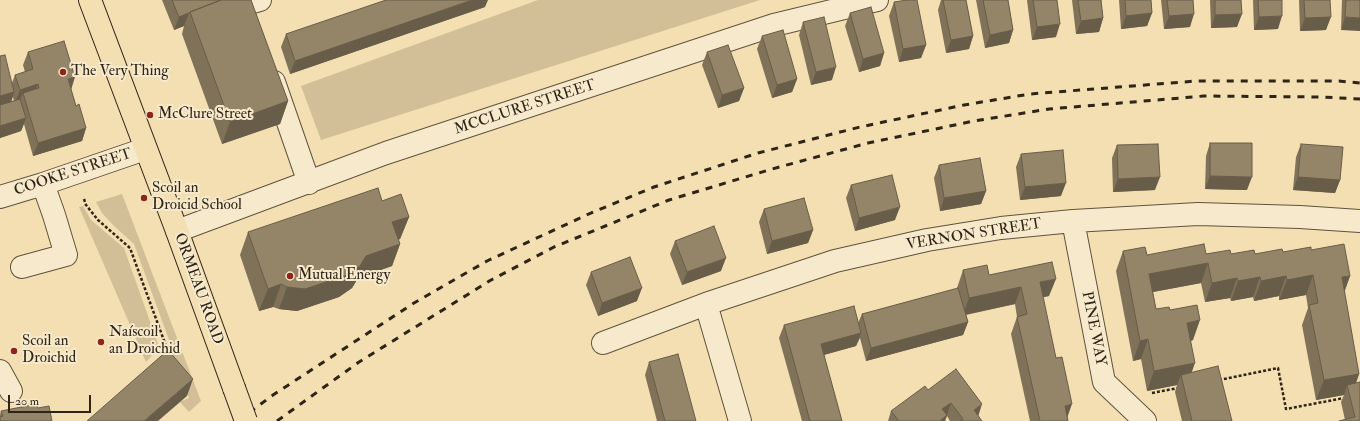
<!DOCTYPE html>
<html>
<head>
<meta charset="utf-8">
<style>
  body { margin:0 }
  #map { position:relative; width:1360px; height:421px; overflow:hidden; background:#f3dfb1; font-family:"IM FELL Double Pica",serif }
  canvas { display:block }
  .scale { position:absolute; left:8px; top:395px; width:83px; height:18px; box-sizing:border-box; border:2px solid #2f2418; border-top:0; padding-left:5px; font-size:12px; line-height:14px; white-space:nowrap; color:#2f2418; -webkit-text-stroke:3px #f7eacc; paint-order:stroke }
</style>
</head>
<body>
<div id="map">
<canvas width="1360" height="421"></canvas>
<div class="scale">20 m</div>
</div>
<script>
const context = document.querySelector('canvas').getContext('2d');
context.lineJoin = 'round';
function fillPath(path, color) { context.fillStyle = color; context.fill(path, 'evenodd'); }
const shape = rows => new Path2D(rows.map(r => 'M' + r).join(''));
function trace(path, color, width, dash) { context.strokeStyle = color; context.lineWidth = width; context.lineCap = dash ? 'butt' : 'round'; context.setLineDash(dash || []); context.stroke(path); }
function write(font, color, halo, rows, align = 'center') {
  context.font = font + ' "IM FELL Double Pica",serif'; context.lineWidth = 4; context.setLineDash([]); context.textBaseline = 'middle'; context.strokeStyle = halo; context.fillStyle = color; for (const [text, x, y, turn = 0] of rows) {
    context.save(); context.translate(x, y); context.rotate((+turn || 0) * Math.PI / 180); context.textAlign = isNaN(turn) ? turn : align; if (halo) context.strokeText(text, 0, 0); context.fillText(text, 0, 0); context.restore();
  }
}
const green = shape([
  [538,0,760,0,321,140,301,86],
  [122,194,201,401,189,412,180,402,189,398,175,358,158,363,157,359,172,348,134,244,114,226,102,213,96,202],
  [83,206,91,220,124,248,159,347,146,362,79,207]
]);
const path = shape([
  [84,199,86,205,98,220,130,248,166,346,165,351,159,355],
  [1219,380,1278,368,1286,409,1344,398],
  [1152,393,1178,388]
]);
const minor = shape([
  [245,0,246,4,260,0],
  [274,82,309,183],
  [0,197,43,184,145,149],
  [1073,221,1104,382,1145,421],
  [177,231,386,153,774,25,877,0],
  [22,267,66,255,54,215,43,184],
  [706,304,740,421],
  [603,343,706,304,835,261,927,240,1001,228,1073,221,1198,214,1300,217,1360,221],
  [0,371,11,391]
]);
const major = shape([
  [90,0,177,231,234,388]
]);
const rail = shape([
  [238,421,273,395,414,303,487,261,591,213,654,187,758,153,860,127,964,105,1030,94,1196,81,1339,81,1360,83],
  [277,421,359,362,491,280,554,247,669,200,772,169,868,143,974,121,1049,109,1204,96,1321,97,1360,99]
]);
const majorBridge = shape([
  [234,388,246,421]
]);
const wall = shape([
  [162,0,251,0,288,101,280,124,222,144,182,34,184,26,174,30],
  [941,0,966,0,973,36,969,49,946,53,938,10],
  [976,0,1008,0,1013,30,1009,43,985,48],
  [1027,0,1057,0,1056,37,1032,40],
  [1072,0,1101,0,1103,18,1099,32,1076,34],
  [1119,0,1151,0,1152,13,1147,26,1121,29],
  [1161,0,1193,0,1190,27,1164,29],
  [1210,0,1241,0,1237,27,1211,28],
  [1253,0,1282,0,1278,29,1254,30],
  [1299,0,1330,0,1326,30,1300,31],
  [1342,0,1360,0,1341,30],
  [894,2,926,45,921,58,899,62,889,16],
  [485,7,290,74,281,47,286,34],
  [850,13,884,53,880,66,859,72,845,26],
  [803,22,832,80,811,85,799,35],
  [762,36,797,79,792,92,772,98,757,49],
  [28,52,71,89,76,106,86,128,82,141,33,156,24,124,21,131,0,138,0,56,12,83,15,75,25,72,23,65],
  [13,97,14,101,11,102],
  [707,52,744,88,739,101,718,108,702,65],
  [1210,143,1247,190,1205,189,1206,156],
  [1301,144,1340,180,1335,193,1293,190,1296,157],
  [1117,145,1155,190,1113,192,1112,158],
  [1021,154,1061,196,1020,200,1016,167],
  [939,165,986,191,981,204,940,211,934,178],
  [851,185,895,220,855,231,846,198],
  [382,201,409,217,400,239,398,240,400,244,392,266,358,278,352,288,339,297,297,311,279,309,273,307,259,311,240,255,248,232],
  [764,209,813,230,808,243,767,254,759,222],
  [675,241,721,271,682,285,670,254],
  [1311,250,1350,276,1344,292,1359,374,1356,383,1360,421,1345,420,1341,402,1344,395,1316,400,1302,325,1308,308,1306,295,1279,300,1279,296,1254,301,1253,297,1231,301,1230,298,1205,302,1201,283,1153,292,1156,309,1170,310,1193,340,1191,341,1191,372,1232,421,1182,421,1175,392,1177,385,1147,391,1141,359,1133,361,1116,271,1123,251,1147,255,1255,254],
  [963,270,989,275,1049,296,1043,297,1068,421,1030,421,1011,334,1017,317,1015,304,966,315,968,322,963,335,866,361,860,338,856,346,824,355,842,421,802,421,779,338,784,325,858,323,862,314,957,289,957,288],
  [591,272,637,301,598,316,586,285],
  [649,362,696,421,657,421,645,375],
  [928,390,978,416,982,421,950,421,947,416,945,421,888,421,891,411],
  [38,408,0,421,0,415,1,411]
]);
const shadedWall = shape([
  [472,0,488,0,485,7,290,74,295,61],
  [189,13,184,26,174,30,179,17],
  [1152,13,1147,26,1121,29,1126,16],
  [1194,14,1190,27,1164,29,1169,16],
  [1242,14,1237,27,1211,28,1215,15],
  [1282,16,1278,29,1254,30,1259,17],
  [1331,17,1326,30,1300,31,1305,18],
  [1345,17,1360,18,1360,31,1341,30],
  [1103,18,1099,32,1076,34,1081,21],
  [1060,24,1056,37,1032,40,1037,27],
  [1013,30,1009,43,985,48,990,35],
  [973,36,969,49,946,53,951,40],
  [926,45,921,58,899,62,903,49],
  [884,53,880,66,859,72,863,59],
  [836,67,832,80,811,85,816,72],
  [75,77,71,90,68,79],
  [797,79,792,92,772,98,777,85],
  [38,84,33,97,23,93,19,101,15,103,20,90],
  [744,88,739,101,718,108,722,95],
  [14,92,10,105,0,108,0,96],
  [288,101,280,124,222,144,230,122],
  [26,118,21,131,0,138,0,126],
  [86,128,82,141,33,156,38,143],
  [1210,176,1252,177,1247,190,1205,189],
  [1160,177,1155,190,1113,192,1118,179],
  [1298,177,1340,180,1335,193,1293,190],
  [1066,183,1061,196,1020,200,1025,187],
  [986,191,981,204,940,211,944,198],
  [900,207,895,220,855,231,859,218],
  [409,217,400,239,384,244,392,222],
  [813,230,808,243,767,254,772,241],
  [400,244,392,266,358,278,352,288,339,297,297,311,279,309,287,287,366,256],
  [726,258,721,271,682,285,687,272],
  [1208,263,1201,283,1142,294,1149,274],
  [1313,275,1306,295,1279,300,1287,280],
  [1286,276,1279,296,1254,301,1261,281],
  [1350,276,1343,296,1342,277],
  [1260,277,1253,297,1231,301,1238,281],
  [1237,278,1230,298,1205,302,1212,283],
  [1056,279,1049,296,1034,299,1040,282],
  [281,284,273,307,259,311,268,289],
  [1021,287,1015,304,963,315,969,298],
  [642,288,637,301,598,316,602,303],
  [1200,320,1193,340,1180,343,1187,323],
  [968,322,963,335,866,361,871,348],
  [861,333,856,346,816,357,821,344],
  [1148,339,1141,359,1133,361,1140,341],
  [1195,363,1188,383,1181,375,1177,385,1147,391,1154,371],
  [1359,374,1352,394,1347,385,1344,395,1316,400,1324,380],
  [193,379,187,396,158,421,144,421],
  [951,403,945,421,940,421,942,409],
  [982,404,978,417,974,410],
  [1072,404,1066,421,1065,406]
]);
const building = shape([
  [172,0,221,0,190,12,189,13,179,17,172,0],
  [221,0,251,0,288,101,230,122,190,12,221,0],
  [386,0,472,0,295,61,286,34,386,0],
  [907,0,917,0,926,45,903,49,894,2,907,0],
  [943,0,966,0,973,36,951,40,943,0],
  [983,0,1008,0,1013,30,990,35,983,0],
  [1033,0,1057,0,1060,24,1037,27,1033,0],
  [1078,0,1101,0,1103,18,1081,21,1078,0],
  [1125,0,1151,0,1152,13,1126,16,1125,0],
  [1167,0,1193,0,1194,14,1169,16,1167,0],
  [1215,0,1241,0,1242,14,1215,15,1215,0],
  [1258,0,1282,0,1282,16,1259,17,1258,0],
  [1304,0,1330,0,1331,17,1305,18,1304,0],
  [1346,0,1360,0,1360,18,1345,17,1346,0],
  [871,7,884,53,863,59,850,13,871,7],
  [824,17,836,67,816,72,803,22,824,17],
  [783,30,797,79,777,85,762,36,783,30],
  [64,41,75,77,68,79,76,106,79,104,86,128,38,143,23,93,39,88,38,84,20,90,15,75,33,69,28,52,64,41],
  [728,45,744,88,722,95,707,52,728,45],
  [5,55,14,92,0,96,0,56,5,55],
  [20,99,26,118,0,126,0,105,20,99],
  [1210,143,1252,143,1252,177,1210,176,1210,143],
  [1158,144,1160,177,1118,179,1117,145,1158,144],
  [1301,144,1343,147,1340,180,1298,177,1301,144],
  [1063,150,1066,183,1025,187,1021,154,1063,150],
  [980,158,986,191,944,198,939,165,980,158],
  [892,175,900,207,859,218,851,185,892,175],
  [378,188,382,201,401,194,409,217,392,222,400,244,366,256,360,266,347,275,305,289,287,287,281,284,268,289,248,232,378,188],
  [804,198,813,230,772,241,764,209,804,198],
  [714,226,726,258,687,272,675,241,714,226],
  [1204,244,1206,254,1230,250,1231,254,1254,250,1255,254,1282,249,1283,252,1311,247,1311,250,1344,244,1350,276,1342,277,1359,374,1324,380,1309,305,1318,303,1313,275,1287,280,1286,276,1261,281,1260,277,1238,281,1237,278,1212,283,1208,263,1149,274,1156,309,1169,307,1170,310,1197,305,1200,320,1187,323,1195,363,1154,371,1148,339,1140,341,1123,251,1145,247,1147,255,1204,244],
  [630,257,642,288,602,303,591,272,630,257],
  [1052,262,1056,279,1040,282,1056,358,1062,357,1072,404,1065,406,1068,421,1040,421,1017,317,1027,314,1021,287,969,298,963,270,987,265,989,275,1052,262],
  [958,288,968,322,871,348,862,314,958,288],
  [854,306,861,333,821,344,842,421,810,421,784,325,854,306],
  [168,350,193,379,144,421,87,421,168,350],
  [678,354,696,421,665,421,649,362,678,354],
  [1218,366,1232,421,1192,421,1181,375,1218,366],
  [956,369,982,404,974,410,982,421,960,421,963,419,951,403,942,409,947,415,940,421,899,421,891,411,925,386,928,390,956,369],
  [1360,382,1360,421,1339,421,1355,417,1347,385,1360,382],
  [37,404,38,408,49,406,52,421,0,421,0,417,3,416,1,411,37,404]
]);
const markers = [
  [63,72,4,"#8f2418"],
  [150,115,4,"#8f2418"],
  [144,198,4,"#8f2418"],
  [290,276,4,"#8f2418"],
  [101,342,4,"#8f2418"],
  [14,351,4,"#8f2418"]
];
const poiNames = [
  ["The Very Thing",71,72],
  ["McClure Street",158,115],
  ["Scoil an",152,189],
  ["Droicid School",152,206],
  ["Mutual Energy",298,276],
  ["Naíscoil",109,333],
  ["an Droichid",109,350],
  ["Scoil an",22,342],
  ["Droichid",22,359]
];
const streetNames = [
  ["MCCLURE STREET",525,108,-18],
  ["COOKE STREET",73,173,-18],
  ["VERNON STREET",974,235,-9],
  ["ORMEAU ROAD",198,289,70],
  ["PINE WAY",1093,329,79]
];
fillPath(green, '#d2bf97');
trace(minor, '#60533e', 24);
trace(major, '#2f2418', 24);
trace(path, '#2f2418', 2.5, [3, 2]);
trace(minor, '#f7eacc', 22);
trace(major, '#f3dfb1', 22);
trace(rail, '#2f2418', 3, [7, 7]);
trace(majorBridge, '#2f2418', 24, []);
trace(majorBridge, '#f3dfb1', 22);
fillPath(wall, '#807259');
fillPath(shadedWall, '#685d49');
fillPath(building, '#958568');
trace(building, '#685d49', 1);
for (const [x, y, r, color] of markers) { const dot = new Path2D(); dot.arc(x, y, r, 0, 2 * Math.PI); context.fillStyle = color; context.fill(dot); trace(dot, '#f7eacc', 1.5); }
write('15px', '#2f2418', '#f7eacc', poiNames, 'left');
write('15px', '#2f2418', '#f7eacc', streetNames);
</script>
</body>
</html>
